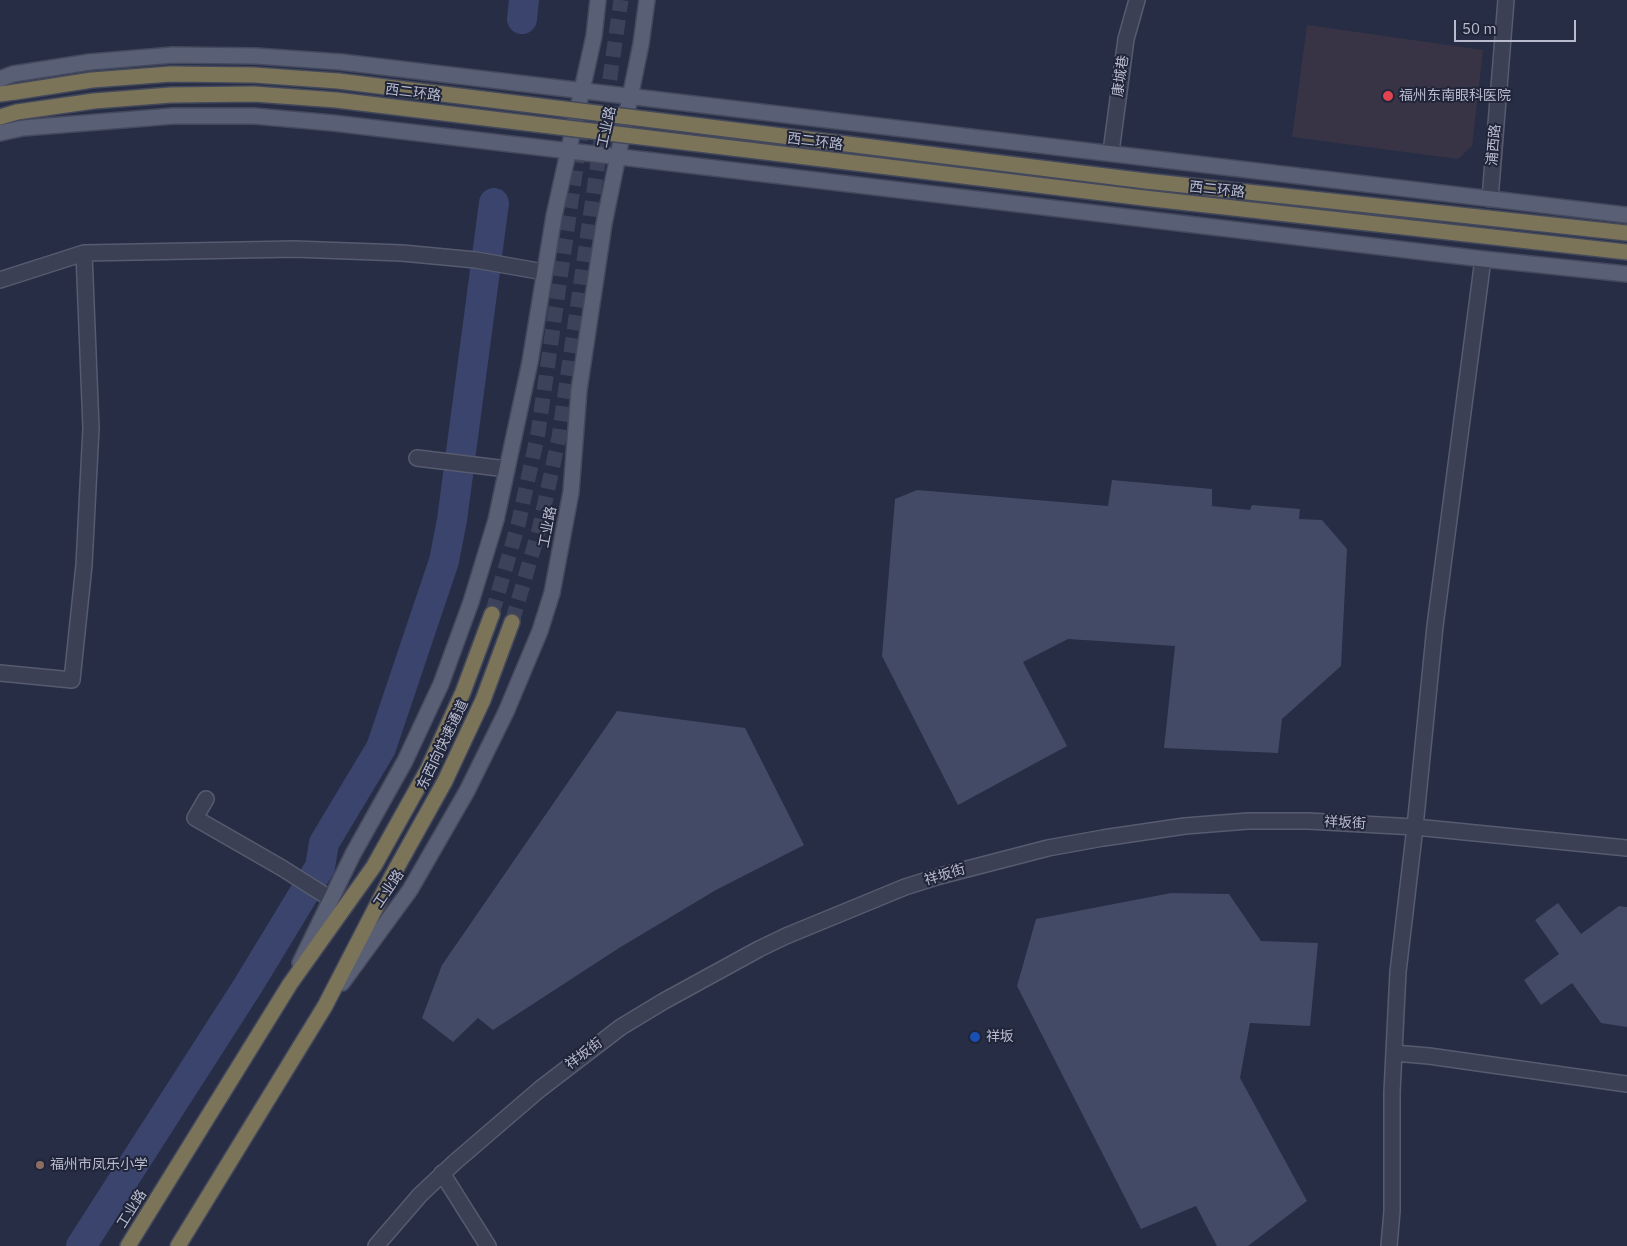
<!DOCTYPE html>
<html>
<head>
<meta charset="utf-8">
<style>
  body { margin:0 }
  #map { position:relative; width:1627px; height:1246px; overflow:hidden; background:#262d45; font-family:"IBM Plex Sans",sans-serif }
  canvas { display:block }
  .scale { position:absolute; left:1454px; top:20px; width:122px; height:22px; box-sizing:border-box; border:2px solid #b9bcce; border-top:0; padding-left:6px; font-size:15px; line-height:18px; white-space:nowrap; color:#b9bcce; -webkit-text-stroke:4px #20253a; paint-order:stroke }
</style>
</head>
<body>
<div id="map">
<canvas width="1627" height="1246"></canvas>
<div class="scale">50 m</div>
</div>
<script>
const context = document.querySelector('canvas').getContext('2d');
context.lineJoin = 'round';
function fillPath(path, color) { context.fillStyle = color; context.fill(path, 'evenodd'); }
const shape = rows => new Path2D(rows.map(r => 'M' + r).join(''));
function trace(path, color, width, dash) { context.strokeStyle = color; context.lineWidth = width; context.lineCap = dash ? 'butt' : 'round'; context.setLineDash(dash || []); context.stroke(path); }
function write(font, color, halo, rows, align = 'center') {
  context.font = font + ' "IBM Plex Sans","Noto Sans SC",sans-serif'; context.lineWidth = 4; context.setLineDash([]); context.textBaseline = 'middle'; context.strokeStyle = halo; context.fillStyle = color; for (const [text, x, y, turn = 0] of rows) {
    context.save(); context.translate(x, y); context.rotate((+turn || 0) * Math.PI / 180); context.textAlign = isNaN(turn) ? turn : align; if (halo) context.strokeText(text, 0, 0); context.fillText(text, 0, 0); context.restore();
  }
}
const medical = shape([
  [1307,25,1483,50,1472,146,1458,159,1292,137]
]);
const river = shape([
  [522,19,524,0],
  [81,1246,249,984,320,867,324,843,381,748,444,561,452,520,494,203]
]);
const building = shape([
  [1112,480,1212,489,1212,506,1250,510,1252,505,1300,509,1299,519,1322,520,1347,549,1341,666,1282,719,1278,753,1164,748,1175,646,1068,639,1023,662,1067,746,958,805,882,656,895,499,917,490,1108,506],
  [617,711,745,728,804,845,716,890,619,948,493,1030,478,1018,453,1042,422,1018,442,965],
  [1171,893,1229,894,1261,941,1318,943,1310,1026,1250,1023,1240,1078,1307,1201,1248,1246,1217,1246,1196,1206,1141,1229,1017,986,1036,919],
  [1558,903,1581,934,1619,906,1627,907,1627,1027,1601,1023,1572,983,1541,1005,1524,980,1559,954,1535,920]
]);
const highwayTunnel = shape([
  [492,614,518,525,538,433,583,118],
  [512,622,539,530,559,437,621,0]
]);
const minor = shape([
  [1111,152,1126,39,1137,0],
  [1490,199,1506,0],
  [0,280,84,253],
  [417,458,507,469],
  [0,673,72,680,84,565,91,428,84,253,294,249,402,253,476,260,544,272],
  [206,799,195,818,282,868,331,899],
  [1394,1053,1429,1056,1627,1084],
  [442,1173,488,1246],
  [376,1246,420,1195,455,1162,540,1089,621,1027,664,1001,759,949,786,936,905,887,940,876,1048,848,1103,838,1185,826,1248,821,1308,821,1415,827,1627,848],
  [1389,1246,1392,1211,1392,1092,1398,972,1415,827,1435,626,1483,259]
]);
const major = shape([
  [0,79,13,74,90,62,173,55,256,56,341,62,1627,215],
  [0,133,23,128,173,116,254,116,333,123,1483,259,1627,274],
  [300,963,353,854,405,761,441,684,471,602,496,520,530,362,554,216,594,36,598,0],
  [342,983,410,890,467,791,506,712,540,631,552,593,571,492,579,390,604,224,641,44,647,0]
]);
const highway = shape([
  [0,94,15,92],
  [0,117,17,112],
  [1146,181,1627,233],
  [1144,198,1627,252],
  [128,1246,290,984,374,866,427,771,463,692,492,614],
  [178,1246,325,1006,391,878,445,781,483,700,512,622]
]);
const highwayBridge = shape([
  [15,92,92,80,171,74,254,75,338,81,1146,181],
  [17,112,94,101,171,95,254,94,336,100,1144,198]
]);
const markers = [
  [1388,96,6,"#e0444e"],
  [975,1037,6,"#1a4fb4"],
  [40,1165,5,"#8d6e63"]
];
const streetNames = [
  ["康城巷",1121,76,-82],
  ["西二环路",413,93,7],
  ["工业路",607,127,-78],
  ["西二环路",815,142,7],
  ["浦西路",1494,145,-85],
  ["西二环路",1217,190,6],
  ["工业路",548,527,-79],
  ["东西向快速通道",443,745,-64],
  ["祥坂街",1345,823,3],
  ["祥坂街",945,875,-17],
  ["工业路",389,889,-56],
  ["祥坂街",584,1054,-37],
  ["工业路",132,1209,-58]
];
const poiNames = [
  ["福州东南眼科医院",1399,96],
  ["祥坂",986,1037],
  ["福州市凤乐小学",50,1165]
];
fillPath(medical, '#393445');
trace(river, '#3a446c', 30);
fillPath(building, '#434a65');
trace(highwayTunnel, '#3c425a', 15, [15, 8]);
trace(minor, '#575b6f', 18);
trace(major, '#45495e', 18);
trace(highway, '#43485c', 18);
trace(minor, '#3b4054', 15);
trace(major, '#595f74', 15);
trace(highway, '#7b7458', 15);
trace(highwayBridge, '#43485c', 18, []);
trace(highwayBridge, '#7b7458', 15);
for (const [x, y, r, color] of markers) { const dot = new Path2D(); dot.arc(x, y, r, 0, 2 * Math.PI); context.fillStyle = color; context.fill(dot); trace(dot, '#20253a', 2); }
write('14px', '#b9bcce', '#20253a', streetNames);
write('14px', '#b9bcce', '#20253a', poiNames, 'left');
</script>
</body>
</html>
